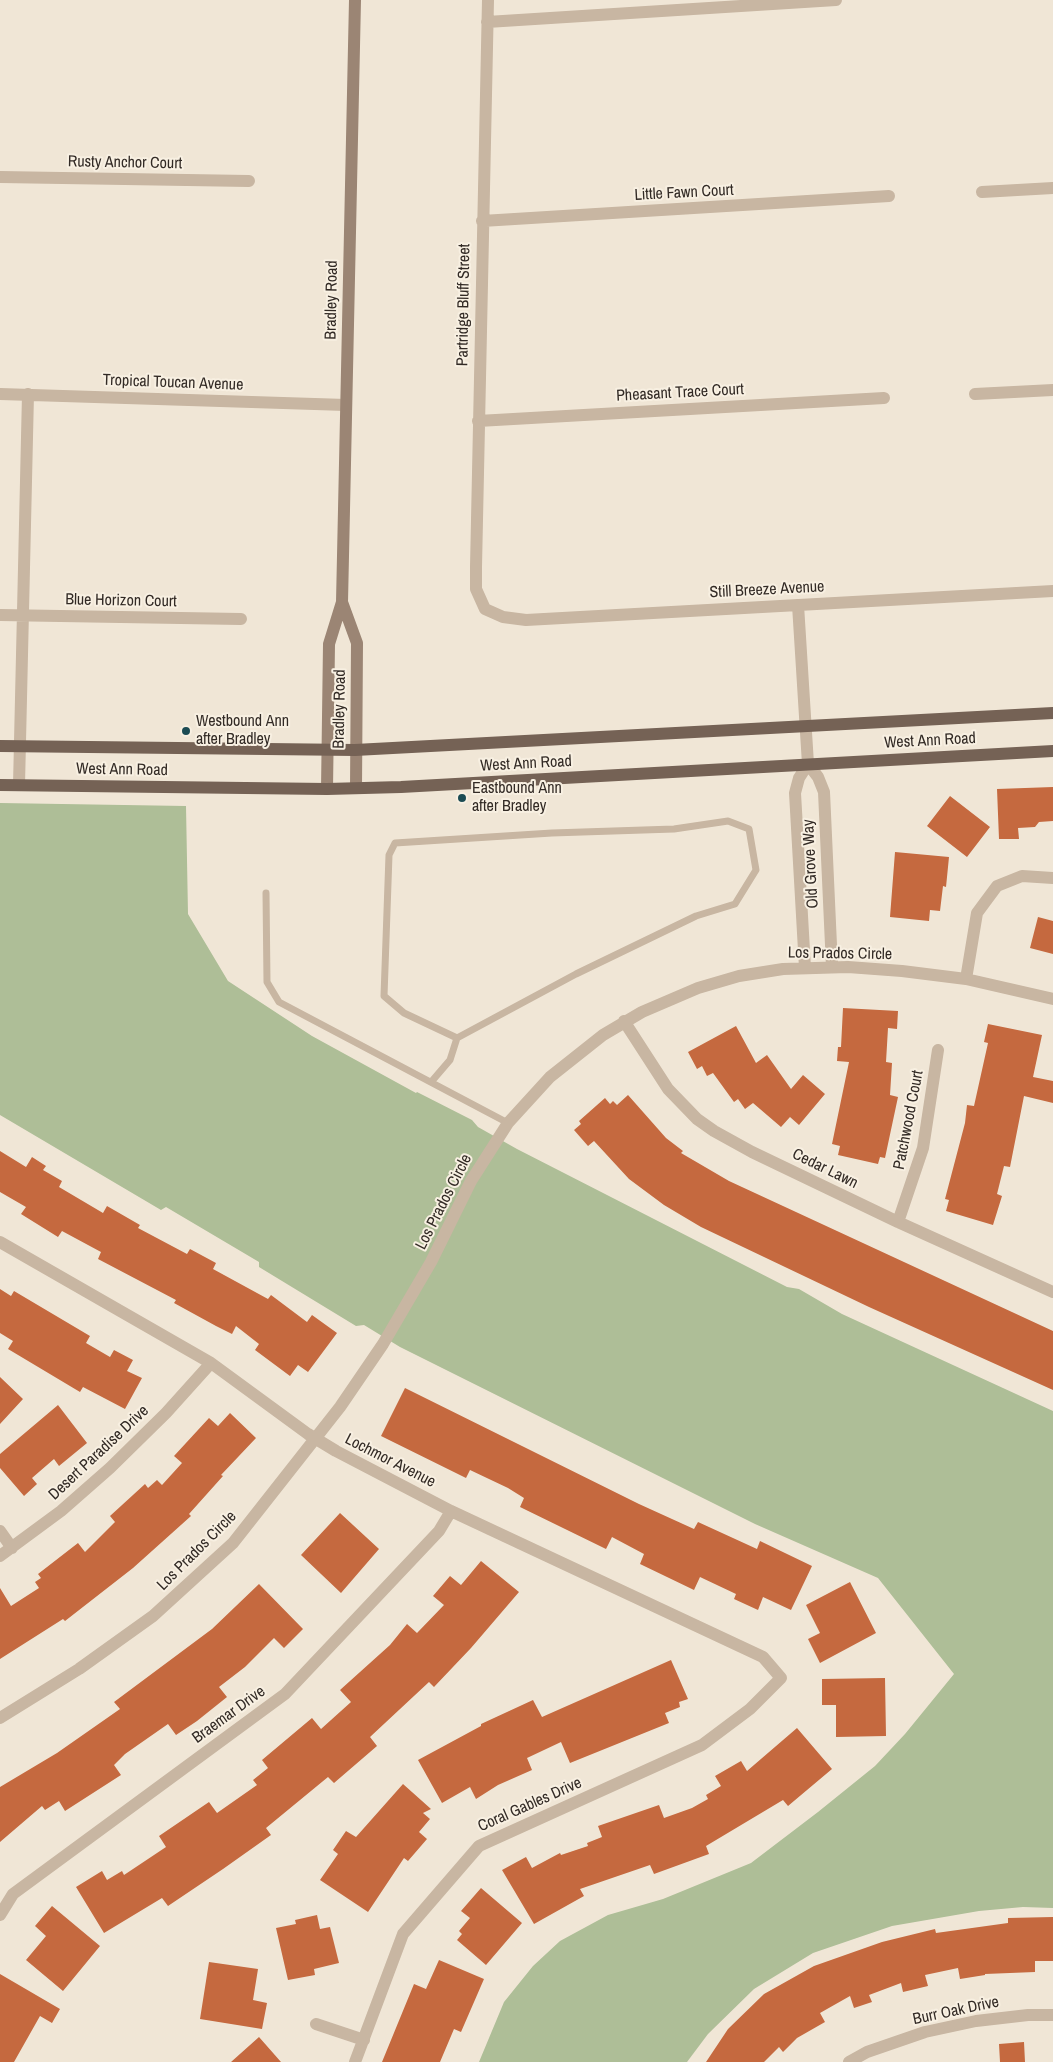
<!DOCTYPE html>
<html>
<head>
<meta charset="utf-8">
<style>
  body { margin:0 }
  canvas { display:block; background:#f0e6d6 }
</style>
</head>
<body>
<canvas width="1053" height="2062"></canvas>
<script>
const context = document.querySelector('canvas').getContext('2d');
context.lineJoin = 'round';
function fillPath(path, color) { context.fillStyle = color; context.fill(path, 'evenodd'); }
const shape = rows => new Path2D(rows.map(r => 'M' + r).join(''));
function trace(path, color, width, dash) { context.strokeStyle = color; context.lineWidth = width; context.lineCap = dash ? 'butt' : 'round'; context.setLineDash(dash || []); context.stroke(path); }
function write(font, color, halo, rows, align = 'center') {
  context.font = font + ' "Archivo Narrow",sans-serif'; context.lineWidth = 4; context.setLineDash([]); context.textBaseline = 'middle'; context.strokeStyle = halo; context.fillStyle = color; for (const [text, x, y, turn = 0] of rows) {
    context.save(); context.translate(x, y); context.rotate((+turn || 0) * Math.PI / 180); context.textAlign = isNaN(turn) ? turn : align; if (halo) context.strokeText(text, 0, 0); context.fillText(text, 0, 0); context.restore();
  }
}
const green = shape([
  [0,803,186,806,188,914,228,981,312,1036,416,1093,417,1092,472,1120,478,1127,517,1149,787,1287,799,1289,842,1314,1053,1411,1053,1908,1023,1907,979,1911,892,1926,813,1953,754,1989,708,2034,687,2062,479,2062,504,2002,533,1966,560,1941,608,1915,663,1899,751,1863,818,1812,875,1766,905,1734,954,1674,878,1578,755,1524,400,1347,364,1325,356,1326,259,1267,259,1262,166,1207,161,1210,0,1115]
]);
const building = shape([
  [1053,787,1053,821,1039,822,1035,827,1018,828,1019,839,999,839,997,789],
  [950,796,990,827,967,857,927,826],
  [895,852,949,857,946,887,943,886,940,911,930,910,929,921,890,917],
  [1038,917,1053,921,1053,954,1030,948],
  [843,1008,898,1011,897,1029,888,1028,886,1062,892,1063,890,1095,898,1097,885,1158,880,1157,878,1164,838,1155,840,1146,832,1144,849,1062,837,1061,838,1047,841,1047],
  [988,1024,1042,1035,1033,1077,1053,1081,1053,1103,1024,1096,1010,1167,1004,1166,997,1194,1002,1196,993,1225,946,1211,949,1200,945,1199,965,1123,967,1105,974,1106,988,1043,984,1042],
  [736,1026,756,1063,767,1055,791,1089,803,1075,825,1094,799,1125,790,1117,781,1127,753,1103,745,1109,738,1099,734,1102,713,1073,707,1076,702,1066,697,1069,688,1052],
  [628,1095,666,1138,683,1151,681,1153,729,1181,1053,1331,1053,1390,869,1307,701,1227,664,1205,629,1179,594,1141,588,1146,574,1130,581,1124,579,1121,605,1098,610,1104,613,1101,617,1105],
  [0,1151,26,1167,32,1157,46,1166,43,1170,62,1181,59,1187,103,1213,107,1206,140,1225,138,1228,187,1254,190,1249,216,1263,213,1269,268,1299,271,1295,307,1322,312,1315,337,1333,308,1372,298,1365,290,1376,255,1350,259,1344,236,1326,232,1334,216,1326,174,1303,176,1300,98,1259,101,1252,62,1231,58,1237,21,1214,26,1207,0,1192],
  [0,1289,11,1296,14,1291,90,1336,86,1343,110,1357,114,1350,133,1360,127,1371,142,1378,125,1409,83,1387,80,1392,8,1349,13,1341,0,1333],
  [0,1377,23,1399,0,1424],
  [405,1388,639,1504,694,1529,698,1522,757,1549,760,1541,812,1566,791,1610,763,1597,758,1610,734,1599,736,1594,700,1577,694,1590,640,1564,644,1554,612,1537,606,1549,520,1507,524,1498,508,1488,470,1470,466,1478,381,1436],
  [58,1405,87,1443,59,1466,54,1459,32,1478,37,1484,24,1496,0,1468,0,1454],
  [230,1413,256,1438,221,1475,223,1476,189,1514,191,1516,133,1568,65,1621,63,1619,0,1659,0,1588,11,1606,39,1588,35,1582,41,1578,38,1574,78,1543,85,1552,115,1522,110,1516,145,1484,148,1488,157,1480,162,1485,182,1463,174,1456,209,1418,218,1426],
  [340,1513,379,1549,341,1593,301,1555],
  [481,1561,519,1592,471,1648,434,1687,429,1682,370,1737,377,1746,334,1783,328,1777,266,1828,271,1835,223,1869,168,1906,162,1898,104,1933,76,1887,102,1871,107,1880,122,1871,124,1875,166,1847,159,1836,209,1802,217,1813,257,1785,253,1780,268,1768,262,1760,312,1718,321,1729,351,1702,340,1690,390,1645,407,1624,417,1633,444,1605,433,1596,450,1576,461,1585],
  [850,1582,876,1633,820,1663,808,1639,820,1633,806,1605],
  [259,1584,303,1629,284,1648,274,1638,245,1667,219,1687,227,1697,197,1721,176,1735,168,1724,125,1754,114,1765,121,1775,65,1811,59,1801,45,1810,42,1806,0,1842,0,1787,57,1753,120,1709,114,1702,212,1629],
  [671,1660,688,1699,679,1702,680,1707,665,1713,669,1723,570,1763,561,1742,527,1758,532,1770,498,1785,476,1799,470,1787,442,1803,418,1760,481,1726,481,1724,533,1700,542,1717],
  [885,1678,886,1736,836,1737,836,1705,822,1705,822,1679],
  [797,1728,832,1769,788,1806,783,1800,706,1846,709,1854,654,1874,650,1865,580,1889,584,1896,534,1924,502,1870,526,1857,532,1868,560,1853,561,1855,588,1846,587,1843,602,1837,598,1826,659,1805,664,1818,692,1808,708,1799,706,1795,721,1786,715,1776,741,1761,747,1771],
  [403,1784,431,1809,423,1813,430,1819,419,1832,427,1839,408,1861,404,1858,368,1912,320,1880,338,1854,333,1850,346,1831,356,1837],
  [481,1888,522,1923,486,1965,457,1940,462,1934,459,1931,470,1918,461,1911],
  [52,1906,100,1946,63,1991,26,1960,46,1936,35,1926],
  [317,1915,320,1929,330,1927,339,1963,314,1969,315,1975,288,1980,276,1928,296,1924,295,1920],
  [1053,1917,1053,1961,1035,1961,1035,1972,985,1974,985,1975,960,1979,958,1968,925,1975,928,1986,903,1992,901,1983,869,1995,872,2002,854,2008,850,1996,820,2013,825,2022,797,2038,783,2052,779,2047,764,2062,706,2062,728,2029,764,1994,814,1966,882,1942,935,1929,936,1933,1008,1923,1008,1918],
  [439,1960,484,1979,461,2032,454,2029,440,2062,382,2062,414,1984,426,1989],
  [209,1962,258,1969,253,2000,267,2003,262,2029,200,2019],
  [0,1974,60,2009,52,2023,40,2016,14,2062,0,2062],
  [259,2037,281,2062,231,2062],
  [1024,2042,1025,2062,1000,2062,999,2044]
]);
const lane = shape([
  [266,893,267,982,279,1002,508,1123],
  [432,1081,450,1060,457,1038,576,974,696,916,735,904,756,870,749,829,728,821,674,829,552,833,395,843,389,855,384,996,404,1013,457,1038]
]);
const street = shape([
  [488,0,476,567,476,589,485,609,503,617,526,620,1053,591],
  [487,22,836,0],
  [0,177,249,181],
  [982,192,1053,188],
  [482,221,889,196],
  [0,394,346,405],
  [975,394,1053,390],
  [478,421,884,398],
  [798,605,808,764,818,777,824,792,832,967],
  [0,615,241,619],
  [19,785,28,394],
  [805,968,795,793,799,778,808,764],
  [966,979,977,913,997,886,1022,876,1053,878],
  [624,1021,668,1089,697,1119,714,1131,752,1152,898,1222,1053,1292],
  [898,1222,923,1148,938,1050],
  [0,1242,211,1363,308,1434,336,1451,451,1511,763,1657,781,1678,750,1709,702,1745,479,1846,403,1934,355,2062],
  [0,1531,12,1548],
  [0,1556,61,1511,110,1468,166,1413,211,1363],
  [0,1718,79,1669,153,1616,233,1543,340,1407,383,1344,431,1262,471,1181,508,1123,550,1077,603,1035,642,1012,698,988,739,976,783,969,848,967,902,971,966,979,1053,999],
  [0,1915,13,1894,285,1694,439,1531,451,1511],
  [316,2024,364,2040],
  [849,2062,867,2052,925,2032,976,2021,1028,2015,1053,2015]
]);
const secondary = shape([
  [342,602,357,643,356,788],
  [327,789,329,644,342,602,355,0]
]);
const primary = shape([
  [0,746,355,750,1053,713],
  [0,785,327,789,401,787,1053,751]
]);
const markers = [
  [186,731,5,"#1b4b53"],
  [462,798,5,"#1b4b53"]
];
const streetNames = [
  ["Rusty Anchor Court",125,163,1],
  ["Little Fawn Court",684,193,-3],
  ["Bradley Road",332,300,-89],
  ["Partridge Bluff Street",464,305,-89],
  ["Tropical Toucan Avenue",173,383,2],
  ["Pheasant Trace Court",680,393,-3],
  ["Still Breeze Avenue",767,590,-3],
  ["Blue Horizon Court",121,601,1],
  ["Bradley Road",340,709,-89],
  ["West Ann Road",930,741,-3],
  ["West Ann Road",526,764,-3],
  ["West Ann Road",122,770,1],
  ["Old Grove Way",811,864,-93],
  ["Los Prados Circle",840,954,1],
  ["Patchwood Court",909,1120,-79],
  ["Cedar Lawn",825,1169,26],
  ["Los Prados Circle",444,1202,-63],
  ["Desert Paradise Drive",99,1453,-43],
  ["Lochmor Avenue",390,1461,27],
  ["Los Prados Circle",197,1551,-45],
  ["Braemar Drive",229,1715,-36],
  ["Coral Gables Drive",530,1805,-24],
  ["Burr Oak Drive",956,2011,-12]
];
const poiNames = [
  ["Westbound Ann",196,722],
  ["after Bradley",196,740],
  ["Eastbound Ann",472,789],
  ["after Bradley",472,807]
];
fillPath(green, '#aebe97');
fillPath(building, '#c5693f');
trace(lane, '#c8b6a2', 7);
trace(street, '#c8b6a2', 12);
trace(secondary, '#9b8574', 12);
trace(primary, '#756255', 12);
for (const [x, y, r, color] of markers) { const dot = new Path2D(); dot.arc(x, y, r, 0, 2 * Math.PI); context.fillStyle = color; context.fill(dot); trace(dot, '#f8f0e2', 2); }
write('16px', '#322a25', '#f8f0e2', streetNames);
write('16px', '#322a25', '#f8f0e2', poiNames, 'left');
</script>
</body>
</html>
